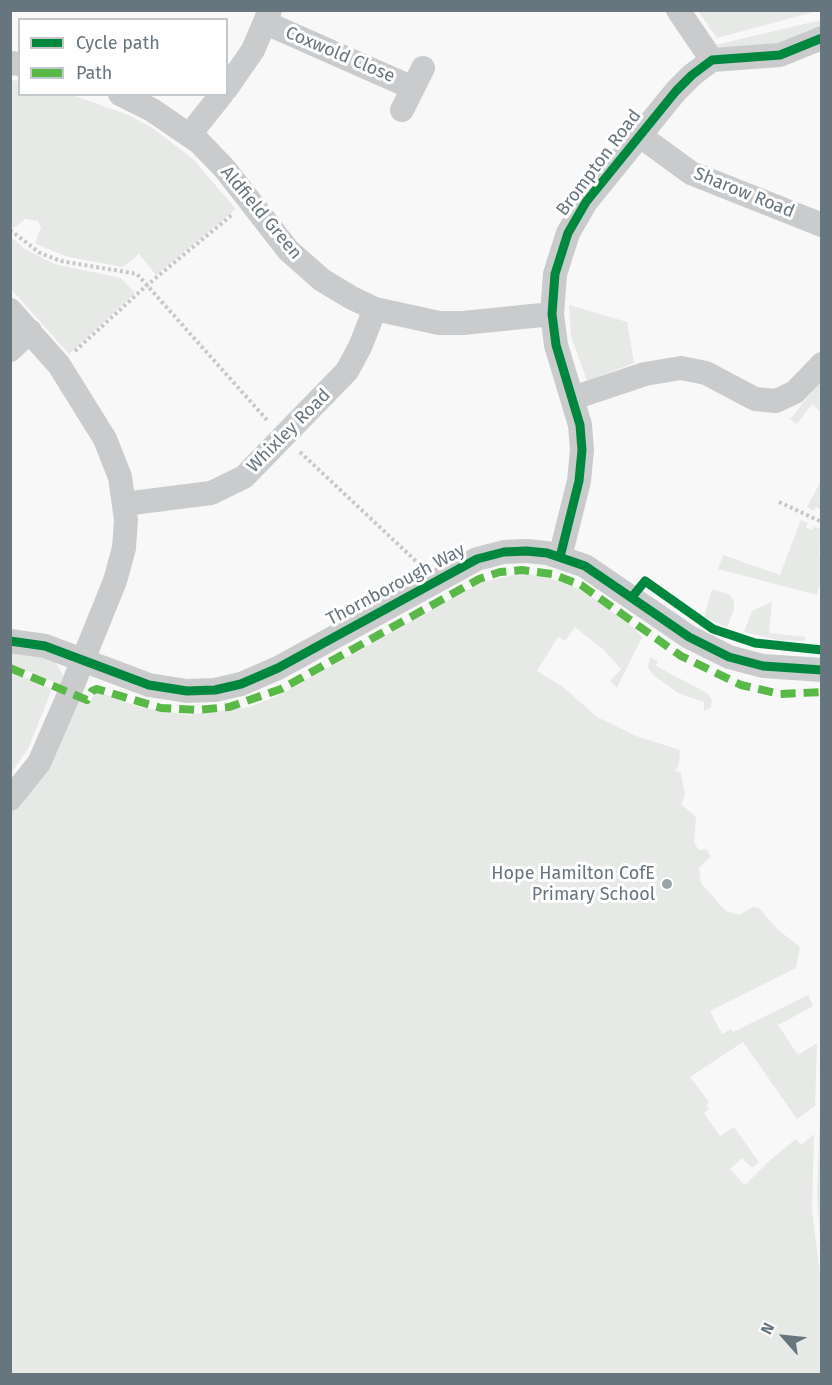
<!DOCTYPE html>
<html>
<head>
<meta charset="utf-8">
<style>
  body { margin:0 }
  #map { position:relative; width:832px; height:1385px; overflow:hidden; background:#f8f8f8; font-family:"Fira Sans",sans-serif }
  canvas { display:block }
  .frame { position:absolute; inset:0; border:12px solid #67757e; pointer-events:none }
  .legend { position:absolute; left:18px; top:18px; width:210px; height:78px; box-sizing:border-box; background:#fff; border:2px solid #c2c8cb; margin:0; padding:8px 10px; list-style:none; font-size:18px; color:#67757e }
  .legend li { display:flex; align-items:center; gap:12px; height:30px }
  .legend b { width:30px; border:2px solid #c2c8cb }
  .north { position:absolute; left:754px; top:1307px; width:60px; height:60px; -webkit-text-stroke:4px #fff; paint-order:stroke; rotate:297deg; font-size:16px; font-weight:700; line-height:24px; text-align:center; color:#67757e }
  .north::after { content:''; display:block; margin:auto; width:21px; height:27px; background:#67757e; clip-path:polygon(50% 0,100% 100%,50% 72%,0 100%) }
</style>
</head>
<body>
<div id="map">
<canvas width="832" height="1385"></canvas>
<div class="frame"></div>
<ul class="legend">
<li><b style="height:8px;background:#00873e"></b>Cycle path</li>
<li><b style="height:8px;background:#58b947"></b>Path</li>
</ul>
<div class="north">N</div>
</div>
<script>
const context = document.querySelector('canvas').getContext('2d');
context.lineJoin = 'round';
function fillPath(path, color) { context.fillStyle = color; context.fill(path, 'evenodd'); }
const shape = rows => new Path2D(rows.map(r => 'M' + r).join(''));
function trace(path, color, width, dash) { context.strokeStyle = color; context.lineWidth = width; context.lineCap = dash ? 'butt' : 'round'; context.setLineDash(dash || []); context.stroke(path); }
function write(font, color, halo, rows, align = 'center') {
  context.font = font + ' "Fira Sans",sans-serif'; context.lineWidth = 6; context.setLineDash([]); context.textBaseline = 'middle'; context.strokeStyle = halo; context.fillStyle = color; for (const [text, x, y, turn = 0] of rows) {
    context.save(); context.translate(x, y); context.rotate((+turn || 0) * Math.PI / 180); context.textAlign = isNaN(turn) ? turn : align; if (halo) context.strokeText(text, 0, 0); context.fillText(text, 0, 0); context.restore();
  }
}
const green = shape([
  [821,10,717,38,698,11,698,10],
  [821,20,821,26,791,42,725,48,715,45],
  [10,80,19,81,20,94,72,95,126,114,151,127,193,159,236,209,156,275,139,254,123,267,68,257,43,247,35,243,41,228,38,221,25,219,14,228,11,224],
  [11,237,25,249,54,264,121,278,135,293,69,354,11,289],
  [569,305,627,322,634,363,587,381,571,336],
  [821,381,821,412,812,404,797,424,790,419],
  [821,481,821,510,816,507,814,511,807,507],
  [801,520,808,523,806,527,812,530,814,526,821,530,819,557,821,558,821,579,817,595,718,569,723,555,780,575],
  [518,574,543,576,571,585,601,603,635,629,642,637,617,688,610,681,621,669,604,650,575,627,565,641,558,637,537,671,563,687,597,717,636,736,680,750,679,765,675,770,681,773,685,795,681,804,696,817,694,843,699,850,706,849,711,856,699,868,701,883,726,911,739,915,753,907,759,908,777,929,800,947,796,968,710,1011,722,1034,731,1029,733,1032,808,995,813,1006,778,1025,798,1055,817,1043,815,1106,797,1119,743,1042,690,1077,709,1102,706,1105,709,1109,704,1113,720,1136,734,1127,759,1162,752,1168,742,1158,730,1169,745,1185,769,1161,796,1139,801,1145,814,1134,812,1210,821,1283,821,1374,11,1374,10,815,76,699,89,705,94,694,99,692,139,707,188,715,249,707,277,696,482,582],
  [712,589,730,595,734,601,734,610,727,627,704,617],
  [772,602,769,633,805,637,805,641,778,640,744,632,752,611],
  [10,652,33,653,56,663,63,675,61,685,11,664],
  [650,657,658,661,656,666,707,693,712,700,711,708,704,711,704,702,678,693,653,675,648,667],
  [11,671,50,688,51,692,28,749,11,773],
  [821,1084,822,1252,821,1252,817,1195]
]);
const path = shape([
  [10,230,40,253,61,261,137,274,267,420],
  [75,351,146,286,233,214],
  [300,452,419,564],
  [779,502,822,522]
]);
const minor = shape([
  [678,10,712,60],
  [266,23,413,88],
  [10,63,20,64],
  [226,89,253,50,270,10],
  [120,94,152,110,199,142,225,169,288,250,322,280,352,298,375,309,439,323,463,323,552,314],
  [402,110,423,68],
  [190,134,222,94],
  [639,135,691,173,822,225],
  [10,310,59,365,105,439,120,477,126,520,124,548,115,581,70,692,39,763,10,799],
  [10,350,30,331],
  [573,398,645,374,681,368,706,373,755,399,776,401,795,392,822,364],
  [124,504,211,493,244,477,347,371,360,347,375,309],
  [560,557,579,481,582,450,580,425,556,345,552,314,555,274,568,233,586,202,676,91,692,75,712,60,780,55,822,38],
  [10,641,45,646,149,685,187,691,215,690,241,684,278,668,477,559,504,552,526,551,547,553,585,566,689,637,729,657,763,666,822,670]
]);
const quiet = shape([
  [10,668,87,700,92,691,97,689,161,708,197,710,229,707,281,689,479,579,500,572,522,570,552,574,581,585,681,656,741,685,780,694,822,692]
]);
const cycleway = shape([
  [560,557,579,481,582,450,580,425,556,345,552,314,555,274,568,233,586,202,676,91,692,75,712,60,780,55,822,38],
  [632,597,645,581,713,629,755,643,822,650],
  [10,641,45,646,149,685,187,691,215,690,241,684,278,668,477,559,504,552,526,551,547,553,585,566,689,637,729,657,763,666,822,670]
]);
const markers = [
  [667,884,6,"#9aa3a9"]
];
const streetNames = [
  ["Coxwold Close",340,55,23],
  ["Brompton Road",599,163,-53],
  ["Sharow Road",744,193,22],
  ["Aldfield Green",261,213,50],
  ["Whixley Road",289,431,-45],
  ["Thornborough Way",396,585,-28]
];
const poiNames = [
  ["Hope Hamilton CofE",655,874],
  ["Primary School",655,895]
];
fillPath(green, '#e7e9e6');
trace(path, '#c8c8c9', 4, [3, 3]);
trace(minor, '#c9cbcc', 24);
trace(quiet, '#58b947', 8, [15, 8]);
trace(cycleway, '#00873e', 9);
for (const [x, y, r, color] of markers) { const dot = new Path2D(); dot.arc(x, y, r, 0, 2 * Math.PI); context.fillStyle = color; context.fill(dot); trace(dot, '#fff', 2); }
write('18px', '#67757e', '#fff', streetNames);
write('18px', '#67757e', '#fff', poiNames, 'right');
</script>
</body>
</html>
